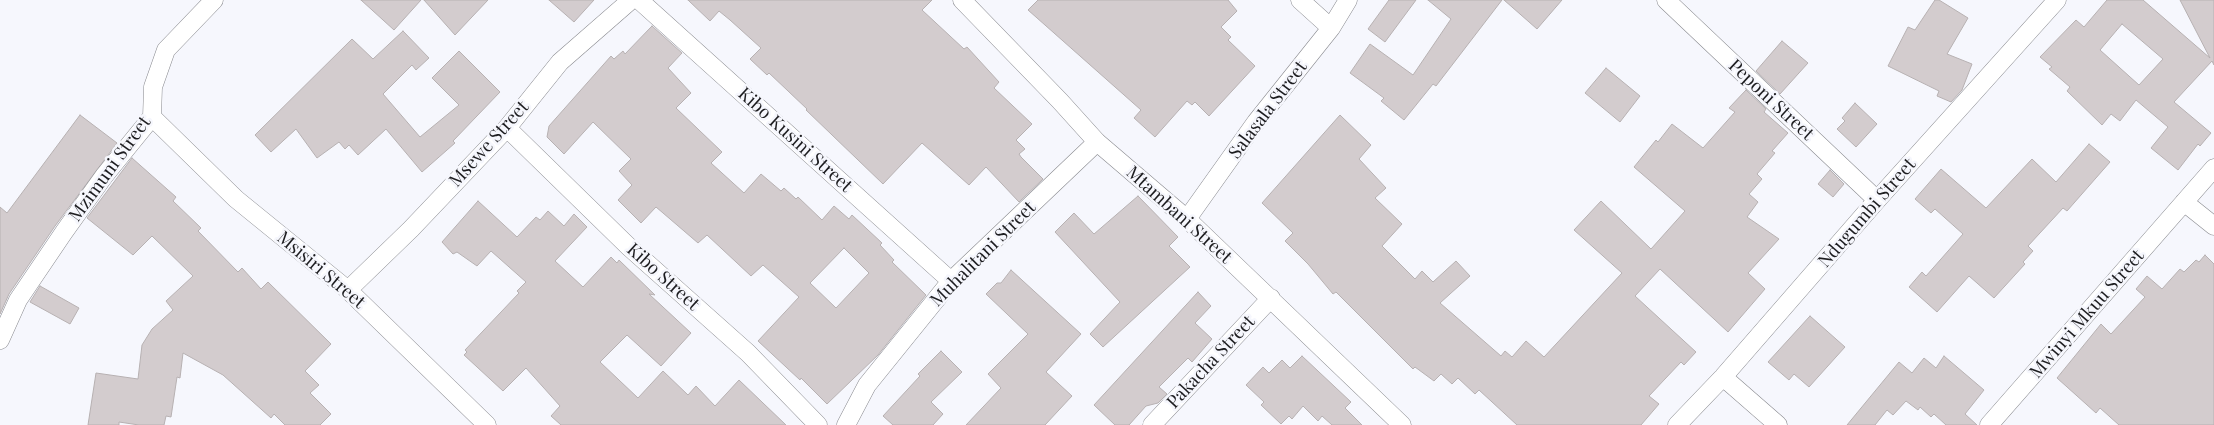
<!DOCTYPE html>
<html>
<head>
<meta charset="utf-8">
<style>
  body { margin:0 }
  canvas { display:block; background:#f6f7fd }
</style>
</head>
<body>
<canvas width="2214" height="425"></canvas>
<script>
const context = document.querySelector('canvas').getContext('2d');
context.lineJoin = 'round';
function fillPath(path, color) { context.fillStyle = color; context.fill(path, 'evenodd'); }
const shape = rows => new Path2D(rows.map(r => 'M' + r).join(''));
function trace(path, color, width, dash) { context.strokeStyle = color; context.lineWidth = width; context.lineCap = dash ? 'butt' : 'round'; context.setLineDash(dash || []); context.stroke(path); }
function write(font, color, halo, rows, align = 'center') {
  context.font = font + ' "Playfair Display",serif'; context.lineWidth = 5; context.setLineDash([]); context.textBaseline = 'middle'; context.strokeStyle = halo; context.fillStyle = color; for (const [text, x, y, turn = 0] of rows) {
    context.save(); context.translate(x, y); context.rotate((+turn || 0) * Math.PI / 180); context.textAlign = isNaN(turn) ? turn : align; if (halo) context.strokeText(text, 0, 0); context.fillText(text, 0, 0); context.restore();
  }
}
const building = shape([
  [361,0,421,0,394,30,361,0],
  [424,0,488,0,455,35,424,0],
  [549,0,594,0,574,22,549,0],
  [688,0,932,0,922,10,964,49,967,47,999,82,994,88,1032,124,1016,140,1025,149,1019,154,1021,157,1043,179,1019,202,986,167,969,185,922,143,883,184,806,110,807,109,769,73,767,75,750,59,761,48,730,20,719,11,710,21,688,0],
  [1038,0,1228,0,1237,11,1221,27,1231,37,1228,40,1255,66,1209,116,1195,102,1192,105,1187,101,1155,137,1134,118,1141,110,1028,10,1038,0],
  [1389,0,1416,0,1385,42,1368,29,1389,0],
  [1428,0,1502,0,1436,86,1433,84,1404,120,1381,101,1384,98,1350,73,1370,44,1413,75,1451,19,1428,0],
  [1504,0,1562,0,1537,29,1504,0],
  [1935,0,1939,0,1968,18,1947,54,1972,64,1962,90,1951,102,1937,96,1939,91,1888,66,1908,27,1915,30,1935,0],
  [2107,0,2143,0,2210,58,2180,0,2214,0,2214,65,2212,61,2174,102,2211,133,2200,146,2198,144,2178,170,2151,148,2168,127,2136,100,2120,121,2111,114,2102,125,2067,91,2070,87,2049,69,2052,67,2040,57,2076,20,2084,27,2107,0],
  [2122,24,2163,59,2139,85,2100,50,2122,24],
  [652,26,682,53,668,68,691,93,676,108,722,152,711,163,744,193,761,174,781,191,784,188,796,199,798,197,822,220,834,206,849,219,852,215,882,243,880,245,894,260,892,262,926,295,878,355,827,404,801,378,800,380,758,341,799,297,763,265,751,276,707,235,698,243,656,207,641,223,618,200,632,185,619,171,631,159,593,122,564,154,547,137,549,126,611,56,614,59,623,51,625,54,652,26],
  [844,248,869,273,836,308,810,283,844,248],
  [403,31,429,58,416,70,412,65,383,94,420,137,459,105,432,78,459,51,500,92,453,141,455,143,422,172,386,129,358,155,349,145,345,149,339,142,317,158,296,129,271,152,255,135,352,39,373,59,403,31],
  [1782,41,1808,63,1780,94,1756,71,1782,41],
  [1606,68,1640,96,1620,122,1585,93,1606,68],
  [1746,90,1766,109,1764,112,1788,133,1772,151,1775,153,1757,174,1762,179,1749,194,1758,202,1747,217,1779,239,1748,273,1765,289,1728,332,1660,269,1635,296,1696,352,1684,365,1681,362,1649,396,1659,404,1641,425,1517,425,1479,390,1475,394,1458,378,1452,384,1441,374,1434,381,1415,367,1413,369,1336,292,1333,294,1308,264,1285,241,1293,233,1262,203,1340,115,1371,145,1359,159,1386,188,1375,198,1402,224,1382,246,1415,279,1422,271,1433,282,1456,261,1470,276,1440,303,1501,356,1505,351,1512,357,1526,341,1544,357,1622,273,1574,230,1601,201,1651,249,1685,211,1634,167,1656,140,1658,142,1672,124,1703,148,1735,112,1729,108,1746,90],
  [1855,103,1877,124,1856,147,1837,129,1845,121,1842,118,1855,103],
  [80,115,117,143,55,226,9,294,0,314,0,207,7,213,80,115],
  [2089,144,2110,162,2067,211,2063,208,2028,246,2033,251,2023,262,2025,264,1994,298,1969,276,1937,312,1909,287,1922,272,1926,276,1963,234,1935,209,1931,213,1915,199,1941,169,1986,208,2032,159,2056,182,2089,144],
  [132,158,176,197,173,201,201,228,198,231,238,272,242,268,261,289,268,282,331,344,305,371,319,385,310,393,331,414,320,425,285,425,274,414,271,418,223,375,183,353,180,378,177,377,171,417,166,416,164,425,139,425,119,422,119,425,88,425,96,373,138,379,142,345,152,329,173,310,166,301,193,276,152,236,133,255,87,218,132,158],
  [1830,170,1844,184,1833,197,1818,184,1830,170],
  [1138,196,1178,237,1169,246,1190,267,1103,347,1090,334,1120,302,1055,232,1074,213,1094,234,1138,196],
  [478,201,517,237,536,217,540,220,548,211,564,226,574,214,587,227,555,261,583,287,611,257,617,263,619,260,655,295,649,294,691,333,661,366,627,335,600,362,638,398,663,371,688,395,696,386,715,406,739,380,786,425,561,425,551,416,560,406,526,368,503,391,464,355,467,352,465,350,519,293,517,291,526,282,491,251,477,266,457,252,453,254,442,242,478,201],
  [2205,255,2214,264,2214,425,2119,425,2100,408,2096,413,2057,378,2101,324,2111,334,2145,297,2136,289,2147,276,2162,289,2180,269,2184,272,2196,260,2199,262,2205,255],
  [1011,270,1081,334,1046,372,1072,396,1045,425,966,425,1001,388,988,374,1028,334,986,294,997,283,1001,283,1011,270],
  [40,286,79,308,70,324,30,302,40,286],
  [1198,292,1211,306,1195,323,1212,339,1192,362,1188,358,1159,387,1167,394,1158,403,1146,406,1129,425,1115,425,1094,405,1198,292],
  [1810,316,1845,347,1809,387,1794,374,1789,380,1768,362,1810,316],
  [941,351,962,372,931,402,943,414,933,425,893,425,883,416,920,376,918,374,941,351],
  [1302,356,1351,402,1345,408,1362,425,1332,425,1322,416,1318,421,1303,406,1292,419,1289,416,1281,424,1261,405,1264,402,1246,385,1263,367,1269,373,1282,360,1290,368,1302,356],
  [1944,356,1984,390,1965,414,1977,425,1946,425,1934,414,1931,417,1920,407,1918,410,1906,401,1893,415,1887,410,1875,425,1847,425,1899,362,1912,373,1924,358,1936,368,1944,356]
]);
const minor = shape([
  [639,0,951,281],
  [962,0,1060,101,1097,142,1187,219,1402,425],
  [1300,0,1331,28],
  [1666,0,1877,200],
  [152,117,236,199,348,290,487,425],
  [507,128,629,247,748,353,818,425],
  [2184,202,2214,226],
  [1187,219,1256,122,1331,28,1348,0],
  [348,290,411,229,507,128,560,62,631,0],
  [0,340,18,300,64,232,104,176,152,117,153,87,166,50,214,0],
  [1723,377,1778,425],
  [846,425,867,385,951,281,1097,142],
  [1152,425,1271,298],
  [1677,425,1723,377,1877,200,2057,0],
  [1989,425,2214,168]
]);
const streetNames = [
  ["Peponi Street",1771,100,43],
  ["Salasala Street",1268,110,-53],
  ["Kibo Kusini Street",795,140,42],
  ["Msewe Street",489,144,-48],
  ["Mzimuni Street",110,169,-54],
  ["Ndugumbi Street",1867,213,-49],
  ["Mtambani Street",1179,215,42],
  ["Muhalitani Street",983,254,-45],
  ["Msisiri Street",321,270,40],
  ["Kibo Street",663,277,42],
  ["Mwinyi Mkuu Street",2087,314,-49],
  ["Pakacha Street",1211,362,-47]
];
fillPath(building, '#d3ccce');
trace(building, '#b7b1b2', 1);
trace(minor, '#88898e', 19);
trace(minor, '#fff', 18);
write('18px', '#1d1d20', '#f6f7fd', streetNames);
</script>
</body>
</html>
